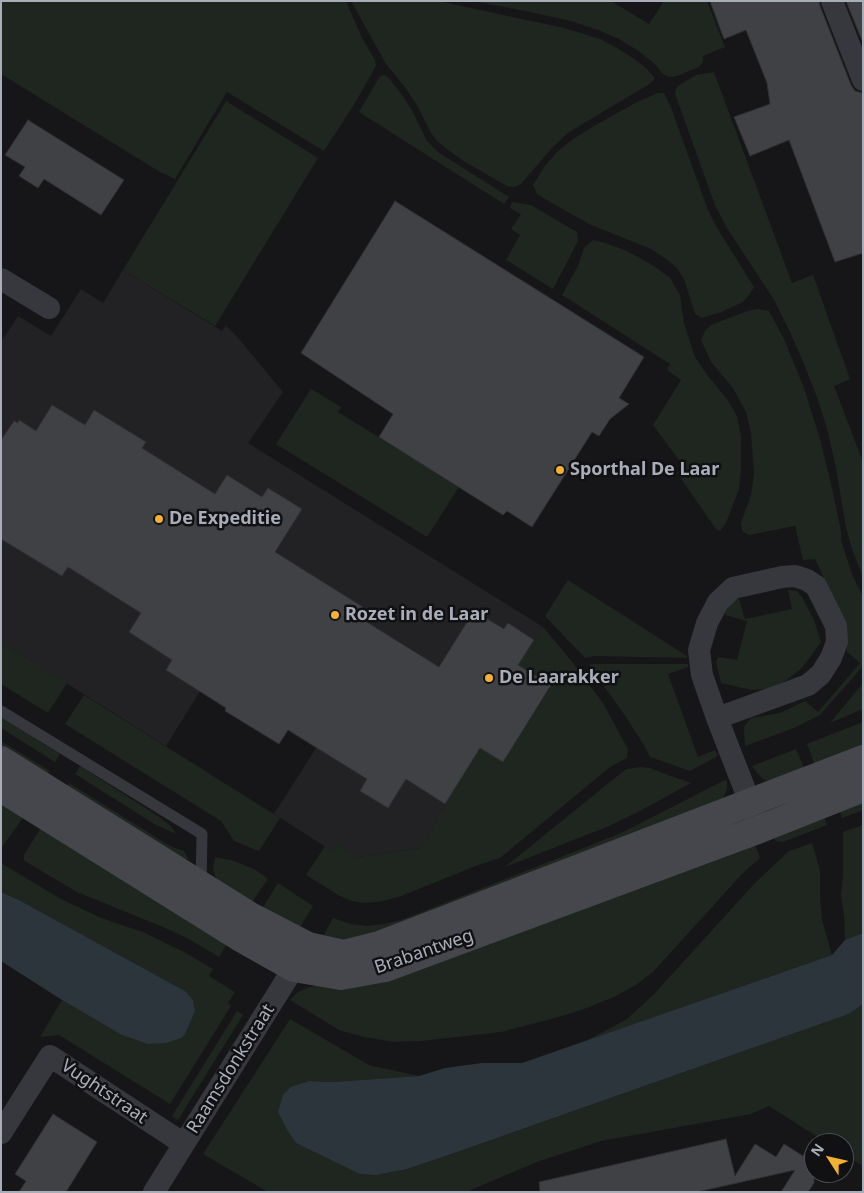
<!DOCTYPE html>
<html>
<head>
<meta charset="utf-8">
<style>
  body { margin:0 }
  #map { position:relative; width:864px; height:1193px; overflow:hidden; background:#161618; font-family:"Noto Sans",sans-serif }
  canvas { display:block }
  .frame { position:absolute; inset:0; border:2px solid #a8adb8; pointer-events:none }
  .north { position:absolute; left:804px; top:1133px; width:50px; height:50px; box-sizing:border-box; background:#111113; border:1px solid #4d4f55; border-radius:50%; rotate:305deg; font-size:14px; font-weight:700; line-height:20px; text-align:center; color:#a8adb8 }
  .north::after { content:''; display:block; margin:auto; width:18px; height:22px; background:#f2b134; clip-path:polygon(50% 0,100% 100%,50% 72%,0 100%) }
</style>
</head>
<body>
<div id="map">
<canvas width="864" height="1193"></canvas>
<div class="frame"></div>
<div class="north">N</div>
</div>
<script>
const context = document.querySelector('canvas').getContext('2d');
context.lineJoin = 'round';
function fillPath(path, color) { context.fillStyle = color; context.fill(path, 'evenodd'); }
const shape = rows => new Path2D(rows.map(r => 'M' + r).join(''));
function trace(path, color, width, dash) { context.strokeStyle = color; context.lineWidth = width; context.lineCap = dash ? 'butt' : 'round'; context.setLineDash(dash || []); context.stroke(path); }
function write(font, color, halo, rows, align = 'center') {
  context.font = font + ' "Noto Sans",sans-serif'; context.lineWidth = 5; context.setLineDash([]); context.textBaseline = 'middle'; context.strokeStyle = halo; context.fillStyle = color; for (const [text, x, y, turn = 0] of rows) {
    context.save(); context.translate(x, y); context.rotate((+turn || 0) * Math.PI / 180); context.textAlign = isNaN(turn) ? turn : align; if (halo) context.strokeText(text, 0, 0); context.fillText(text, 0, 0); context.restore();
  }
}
const built = shape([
  [123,270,222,331,226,325,239,339,283,392,248,443,543,627,519,665,551,685,503,762,480,749,445,804,421,848,358,857,337,844,332,851,274,814,334,720,444,670,357,616,363,607,302,569,217,664,166,746,1,642,1,342,18,316,51,336,81,289,103,303]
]);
const green = shape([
  [1,1,346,1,362,38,375,60,376,66,355,103,324,151,227,92,175,179,160,172,1,74],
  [351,1,438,1,564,28,600,39,617,48,633,58,646,68,654,77,654,80,648,85,594,117,568,133,552,148,521,184,514,187,507,186,465,162,448,150,437,141,431,133,418,107,404,86,386,64],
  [473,1,611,1,649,24,664,1,707,1,725,47,703,56,703,62,699,67,677,76,669,77,663,74,655,64,637,50,619,39,601,31,571,21,525,11],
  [714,72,792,283,813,275,850,379,834,386,863,462,863,577,852,549,846,527,835,463,827,429,818,400,804,364,790,332,774,300,727,228,715,205,675,94,676,89,678,86,696,75],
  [384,75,389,78,399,91,412,110,427,141,438,152,509,197,504,204,359,112,380,76],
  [658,93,664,93,670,105,708,210,716,226,754,287,750,294,743,302,721,312,702,318,695,314,684,279,677,268,666,259,651,249,591,225,557,206,537,194,533,185,544,167,558,151,573,139,594,126,637,102],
  [226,101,318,158,215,326,123,270],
  [512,202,531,205,577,232,578,241,553,289,506,260,520,235,511,229,521,214,510,208],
  [593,240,602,242,625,250,654,266,670,278,680,295,684,323,695,357,708,376,727,399,737,416,741,436,741,467,739,489,726,523,720,531,716,529,677,473,679,470,684,467,653,425,681,380,667,370,670,364,562,295,578,266,584,248],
  [758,309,769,311,784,339,804,388,820,439,832,488,841,531,841,540,852,574,863,597,863,666,820,715,794,728,745,746,744,727,751,718,780,713,805,701,818,712,860,663,847,652,846,625,815,559,803,560,795,526,749,535,742,531,741,523,751,495,754,474,751,432,746,412,733,388,711,362,701,340,705,331,711,325,747,311],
  [311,389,341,407,338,412,459,487,427,537,276,444],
  [568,580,687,656,687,658,595,656,585,658,545,616],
  [788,590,797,591,802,597,814,620,821,642,802,668,776,688,751,690,721,683,716,662,718,657,737,660,747,621,725,615,725,610,731,602,739,599,745,619,792,609],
  [543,627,574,664,603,703,628,749,627,758,610,767,500,858,478,865,401,896,387,900,376,902,364,903,352,901,340,896,306,875,325,846,332,851,337,843,358,857,421,848,445,804,480,748,503,762,551,686,518,665],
  [1,642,67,683,48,713,1,684],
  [593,664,688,664,688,667,668,674,698,757,715,750,718,756,690,771,650,757,645,747,626,717,589,665],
  [863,683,863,709,830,723],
  [84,695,280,818,259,851,234,841,221,821,65,724],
  [1,717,60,754,55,762,1,728],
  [863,722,863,744,833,761,816,768,807,744],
  [1,741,50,771,47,774,1,751],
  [796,749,806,772,768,781,763,779,758,774,752,766],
  [80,766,155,814,171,826,176,834,156,825,75,774],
  [641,767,649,768,691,783,640,811,609,826,505,867,621,773,627,769],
  [725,780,727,781,727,789,722,802,362,942,321,940,333,918,350,924,367,926,384,924,401,920,551,861,621,833],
  [69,783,170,846,184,851,188,858,185,860,65,790],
  [863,794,863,810,842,818,837,804],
  [1,799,25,815,2,847,1,847],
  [822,811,827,825,783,842,776,841,774,839,771,830],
  [43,824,229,941,219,957,187,938,163,927,77,892,28,863,24,860,24,855],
  [863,825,863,933,845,940,844,915,841,896,843,875,843,832],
  [752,837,760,858,742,874,653,972,636,985,616,996,584,1009,555,1018,501,1032,421,1041,394,1042,364,1037,339,1030,290,1000,298,992,307,988,317,985],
  [812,843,820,870,820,897,822,920,832,955,586,1041,627,1019,654,994,755,883,789,851],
  [215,857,231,860,244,865,256,870,268,879,250,905,216,879,213,869],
  [1,863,61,899,99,917,145,933,184,952,213,969,209,976,235,992,228,1003,231,1006,170,1104,59,1035,40,1037,62,1000,120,1034,195,1011,192,1000,185,991,19,900,1,892],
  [278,883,313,906,298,931,260,912],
  [863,1004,863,1166,844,1154,844,1143,827,1143,769,1106,751,1114,601,1141,537,1162,466,1192,268,1192,203,1154,290,1019,369,1065,419,1076,333,1082,309,1081,377,1175,407,1169,440,1158,849,1014],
  [237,1011,243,1015,178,1120,172,1116]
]);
const water = shape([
  [1,892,19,900,185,991,193,1000,195,1011,185,1034,181,1038,166,1043,148,1044,120,1034,62,1000,1,961],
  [863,933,863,1004,849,1014,440,1158,407,1169,377,1175,360,1174,296,1143,288,1131,278,1112,283,1095,291,1087,309,1081,333,1082,419,1076,445,1068,482,1063,522,1063,832,955,845,940]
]);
const building = shape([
  [710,1,819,1,820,6,851,85,855,91,863,93,863,253,835,262,789,140,750,156,734,117,770,104,767,83,746,30,724,39,710,1],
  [846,1,863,1,863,43,846,1],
  [28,120,124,180,101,215,44,179,38,188,19,176,25,167,5,155,28,120],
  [395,201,644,357,619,398,629,404,610,419,599,436,592,432,532,527,507,511,503,515,379,437,393,414,301,353,395,201],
  [52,405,85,425,94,410,146,442,142,448,215,494,227,475,262,497,268,488,302,509,275,552,363,607,357,616,439,667,474,611,504,629,508,623,534,640,518,665,551,685,503,762,480,748,445,804,406,779,388,808,360,791,367,779,288,730,279,744,225,711,226,708,166,670,172,660,129,632,141,613,68,567,62,576,1,539,1,440,14,421,18,423,19,420,36,431,52,405],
  [53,1114,97,1142,66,1192,19,1192,26,1181,15,1174,53,1114],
  [726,1139,735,1176,755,1144,776,1157,784,1144,803,1156,814,1139,814,1183,808,1192,781,1192,795,1170,697,1192,540,1192,539,1182,726,1139]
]);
const lane = shape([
  [1,711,202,834,201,884]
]);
const street = shape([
  [832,1,863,80],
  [1,279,49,308],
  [717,718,808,685,821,674,831,658,837,642,836,626,816,586,807,580,795,576,782,577,733,588,718,602,707,623,699,650,702,675,717,718,756,818],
  [1,1133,50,1056,184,1144],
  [154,1192,303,953]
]);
const secondary = shape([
  [1,760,252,917,308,946,343,954,379,945,863,759],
  [1,788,239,937,294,968,341,976,385,968,760,829,863,788]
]);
const markers = [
  [560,470,5,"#f2b134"],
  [159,519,5,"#f2b134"],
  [335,615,5,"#f2b134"],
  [489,678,5,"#f2b134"]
];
const poiNames = [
  ["Sporthal De Laar",570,470],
  ["De Expeditie",169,519],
  ["Rozet in de Laar",345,615],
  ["De Laarakker",499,678]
];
const streetNames = [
  ["Brabantweg",424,952,-19],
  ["Raamsdonkstraat",231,1069,-58],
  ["Vughtstraat",104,1092,34]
];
fillPath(built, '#222225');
fillPath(green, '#1e261f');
fillPath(water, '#2c353c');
fillPath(building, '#404145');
trace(building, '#303034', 1);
trace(lane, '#37383d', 11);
trace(street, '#37383d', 22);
trace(secondary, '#45474d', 28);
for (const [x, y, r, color] of markers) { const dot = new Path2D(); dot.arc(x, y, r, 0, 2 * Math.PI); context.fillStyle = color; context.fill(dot); trace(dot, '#111113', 2); }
write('bold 18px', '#a8adb8', '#111113', poiNames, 'left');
write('18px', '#a8adb8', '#111113', streetNames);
</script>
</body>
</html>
